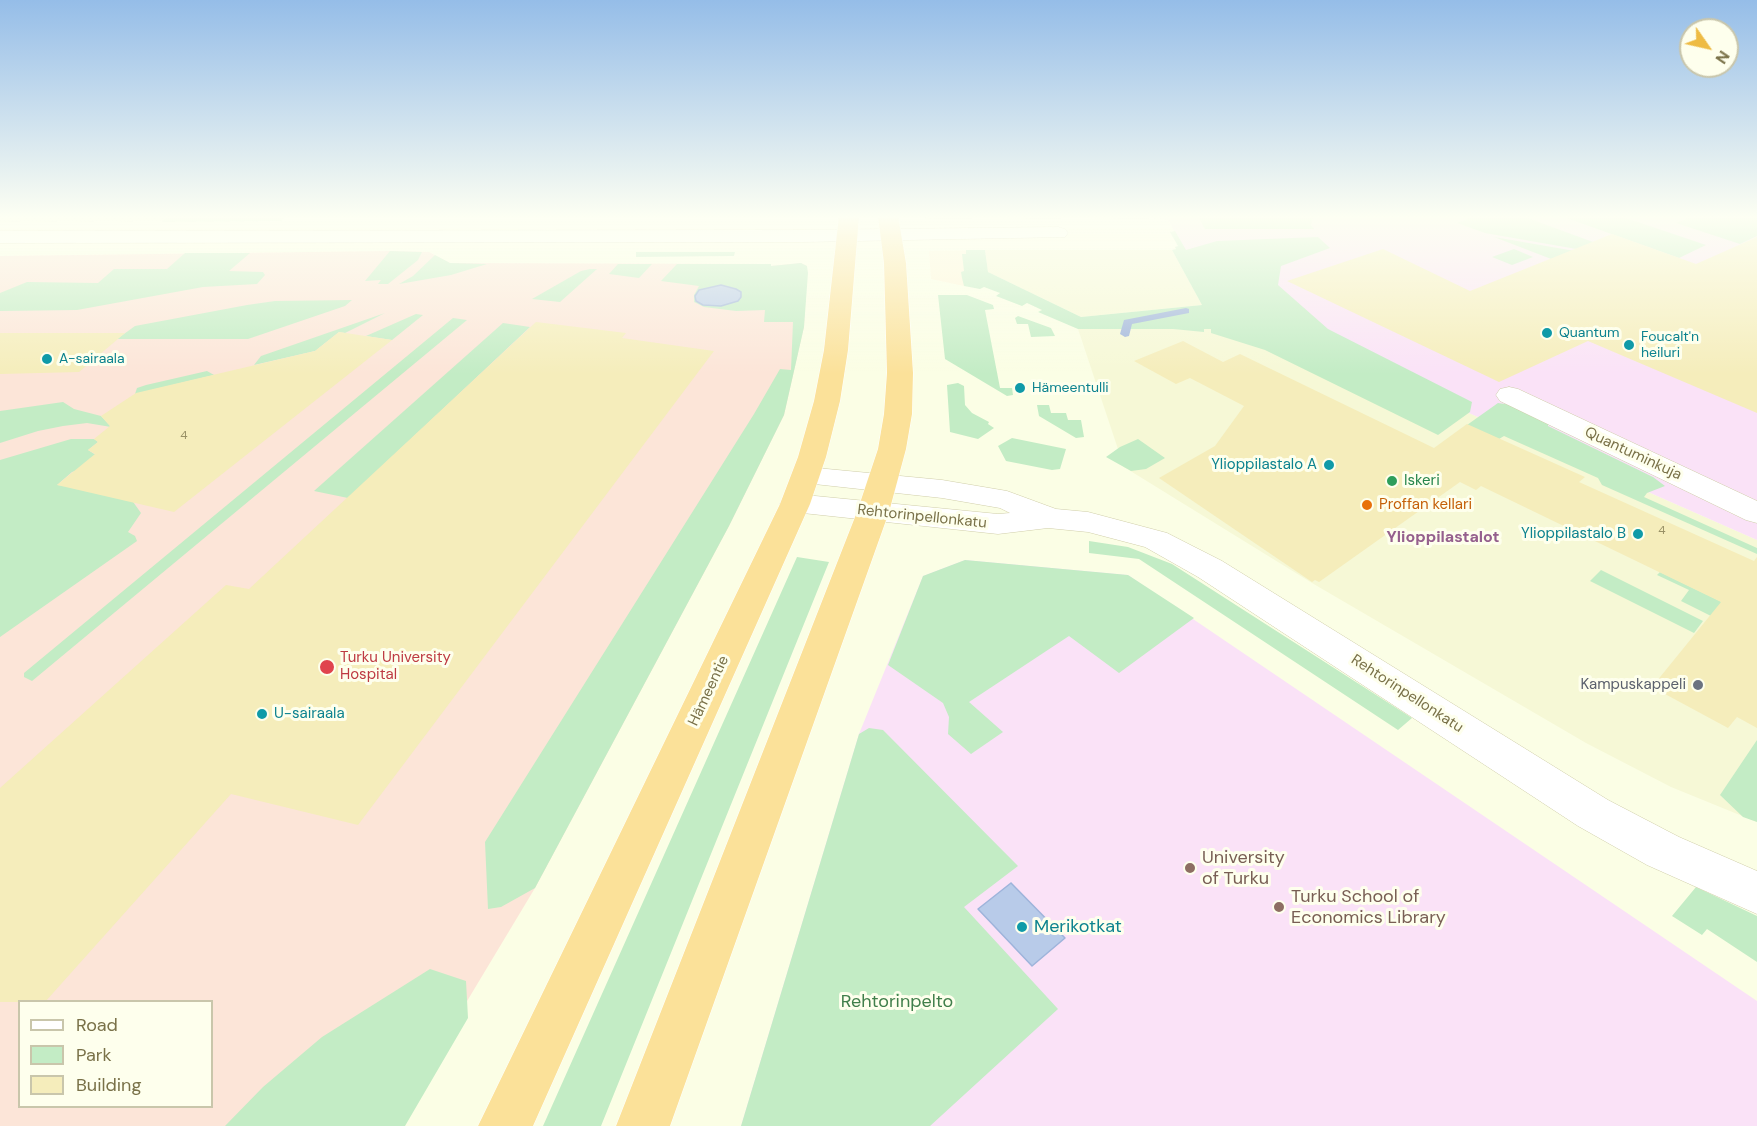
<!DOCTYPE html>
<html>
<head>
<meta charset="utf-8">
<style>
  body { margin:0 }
  #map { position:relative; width:1757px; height:1126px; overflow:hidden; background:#fbfee5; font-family:"DM Sans",sans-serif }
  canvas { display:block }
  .legend { position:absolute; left:18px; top:1000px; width:195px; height:108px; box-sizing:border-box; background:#feffed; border:2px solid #c9c6ab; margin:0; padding:8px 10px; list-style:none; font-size:18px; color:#797148 }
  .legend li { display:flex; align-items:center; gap:12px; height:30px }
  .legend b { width:30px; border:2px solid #c9c6ab }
  .north { position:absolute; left:1679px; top:18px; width:60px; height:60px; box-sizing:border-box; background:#feffed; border:2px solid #c9c6ab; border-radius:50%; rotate:124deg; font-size:16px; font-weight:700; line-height:24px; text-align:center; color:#797148 }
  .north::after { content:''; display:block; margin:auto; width:21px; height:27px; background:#eb4; clip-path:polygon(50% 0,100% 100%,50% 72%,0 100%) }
</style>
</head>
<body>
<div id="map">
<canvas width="1757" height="1126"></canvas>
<ul class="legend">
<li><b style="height:8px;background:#fff"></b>Road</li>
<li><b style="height:16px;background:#c3ecc5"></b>Park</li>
<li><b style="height:16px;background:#f5edbb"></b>Building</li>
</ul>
<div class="north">N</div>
</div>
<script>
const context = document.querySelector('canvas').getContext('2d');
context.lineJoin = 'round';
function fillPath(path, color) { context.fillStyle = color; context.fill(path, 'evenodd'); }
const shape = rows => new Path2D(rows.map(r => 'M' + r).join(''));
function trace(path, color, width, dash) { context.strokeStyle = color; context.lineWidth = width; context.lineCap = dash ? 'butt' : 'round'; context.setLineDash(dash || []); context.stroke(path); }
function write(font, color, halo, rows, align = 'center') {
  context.font = font + ' "DM Sans",sans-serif'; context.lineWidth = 6; context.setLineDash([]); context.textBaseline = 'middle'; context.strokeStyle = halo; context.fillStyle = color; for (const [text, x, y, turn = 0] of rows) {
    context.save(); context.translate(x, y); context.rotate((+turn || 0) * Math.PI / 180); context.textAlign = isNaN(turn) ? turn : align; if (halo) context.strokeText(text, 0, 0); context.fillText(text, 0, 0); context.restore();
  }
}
const residential = shape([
  [0,216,286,216,281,221,0,222],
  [925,216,1153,216,1154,218,928,219,926,219],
  [985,250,1172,250,1202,305,1081,317,988,272],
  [1276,328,1757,540,1757,822,1671,787,1586,743,1312,583,1124,467,1078,329]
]);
const commercial = shape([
  [985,250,988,272,964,286,931,279,929,251]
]);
const education = shape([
  [1153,216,1757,216,1757,540,1276,328,1185,250,1168,220,1154,218],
  [965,560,1128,575,1757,1001,1757,1126,741,1126,859,734,923,576]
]);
const medical = shape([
  [390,251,429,252,450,263,771,264,771,266,801,263,807,266,804,327,784,415,729,526,535,888,392,1126,0,1126,0,256],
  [20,1002,212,1002,212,1106,20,1106]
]);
const green = shape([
  [168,216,286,216,281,221,161,222],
  [1185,216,1313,216,1311,225,1314,229,1205,229,1199,218],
  [1475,216,1522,216,1645,261,1485,233,1457,223],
  [1561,216,1620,216,1706,245,1679,258],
  [1693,216,1757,216,1757,236,1740,244,1676,223],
  [1175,231,1186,250,1217,241,1318,237,1330,248,1281,266,1278,285,1328,329,1472,402,1470,412,1438,435,1265,350,1211,333,1211,329,1204,329,1204,332,1173,329,1078,329,1038,312,1042,310,1027,303,1022,306,996,296,1000,293,984,287,980,289,964,286,962,278,961,272,964,271,962,254,966,254,966,250,985,250,988,272,1081,317,1202,305,1172,250,1176,249,1175,247,1178,246,1170,232],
  [1494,237,1656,265,1632,290],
  [1514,249,1533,257,1512,265,1492,257],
  [390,251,422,252,418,260,388,284,378,284,381,280,365,281],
  [636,252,735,252,734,256,636,257],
  [185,253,250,253,229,271,263,272,265,275,257,284,203,287,77,310,0,311,0,293,27,282,98,283,114,269,167,269],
  [435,255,450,263,487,264,451,275,399,284,413,276],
  [801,263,807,266,808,273,804,327,784,415,729,526,535,888,501,907,488,909,485,842,754,414,780,369,791,370,793,322,764,322,765,310,736,311,704,307,694,302,694,295,699,286,661,281,677,264,771,264,771,266],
  [618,264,652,264,639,278,609,274],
  [590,269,597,269,560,302,532,299,581,271],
  [938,295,967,295,993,305,994,309,985,310,1000,388,1012,388,1013,395,1007,396,945,359],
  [352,300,345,306,248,339,117,339,135,326,247,305,275,301],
  [385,313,345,333,339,332,315,351,254,365,261,356],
  [416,314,423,315,392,340,366,336],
  [1018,316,1051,328,1055,336,1031,337,1028,324,1017,324,1015,318],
  [453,318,467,320,32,681,24,677,24,673],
  [503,323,530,327,348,498,314,491],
  [207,371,214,375,135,394,137,388,146,385],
  [958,383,964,386,965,405,972,413,989,422,988,424,994,428,978,439,950,432,947,385],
  [63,402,74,409,101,416,111,427,87,423,63,426,38,431,0,443,0,411],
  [1498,403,1512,405,1548,423,1548,426,1653,477,1665,486,1647,493,1644,497,1757,548,1757,554,1602,485,1598,478,1504,436,1499,439,1467,425],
  [1037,405,1049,405,1051,413,1066,413,1068,420,1081,420,1084,437,1076,438,1039,416],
  [1012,438,1066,449,1060,469,1052,470,1006,461,998,446],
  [71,439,94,439,98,442,88,450,99,457,91,467,72,472,57,485,126,492,141,513,128,532,135,536,137,541,0,637,0,460],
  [1138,439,1165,458,1146,469,1131,471,1106,457,1120,447],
  [1089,541,1128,547,1172,564,1412,718,1398,730,1139,559,1089,553],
  [797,557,829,562,601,1126,543,1126],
  [965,560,1128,575,1194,618,1119,673,1069,636,969,702,1003,732,971,754,948,734,949,717,943,703,888,665,923,576],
  [1601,570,1703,621,1694,633,1590,581],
  [1660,572,1757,619,1757,639,1681,601,1689,590,1657,575],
  [869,728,883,730,1018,866,964,907,1058,1009,930,1126,741,1126,859,734],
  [1757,740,1757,822,1743,817,1720,795],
  [1696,887,1757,916,1757,962,1707,929,1702,935,1672,916],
  [430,969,466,981,468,1018,405,1126,225,1126,263,1087,322,1037]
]);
const water = shape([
  [721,285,736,289,741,292,741,297,738,301,721,306,703,305,696,301,695,296,699,290,721,285],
  [1011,883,1065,938,1032,966,978,909,1011,883]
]);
const stream = shape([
  [1186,308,1189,309,1189,313,1132,324,1129,336,1125,337,1120,334,1124,320,1186,308]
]);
const building = shape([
  [1612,234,1696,264,1757,237,1757,413,1588,341,1499,382,1287,281,1383,249,1470,291],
  [536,322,626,333,622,338,714,351,358,825,231,794,45,1002,0,1002,0,788,226,585,249,589],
  [339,332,392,340,174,512,57,485,95,454,88,450,98,442,94,439,110,426,101,416,136,393,315,351],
  [0,333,125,333,79,372,0,374],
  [1183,341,1223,362,1240,354,1434,448,1467,424,1585,477,1579,482,1754,561,1757,557,1757,728,1737,717,1728,728,1652,687,1721,602,1481,486,1476,490,1460,482,1319,582,1315,580,1312,582,1159,478,1215,446,1244,406,1190,378,1176,384,1134,361]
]);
const minor = shape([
  [1058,227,1065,229,1068,233,1065,237,803,242,0,243,0,231,803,230,1058,227],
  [1509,387,1518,389,1757,501,1757,523,1746,520,1500,401,1496,395,1500,389,1509,387],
  [806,467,942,480,1007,491,1056,509,1088,512,1167,533,1222,561,1608,800,1679,837,1757,871,1757,914,1647,865,1578,826,1198,577,1145,547,1088,532,1048,528,998,534,784,511,780,504,784,497,795,494,998,514,1010,513,1000,508,942,498,796,482,791,476,796,470,806,467]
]);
const highway = shape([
  [839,216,859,216,848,350,840,401,826,457,810,504,533,1126,478,1126,780,504,798,457,814,401,824,350,839,216],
  [878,216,898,216,906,263,913,373,912,414,906,449,889,512,670,1126,616,1126,857,512,878,449,884,414,887,373,884,263,878,216]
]);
const markers = [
  [1547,333,6,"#0f9aa8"],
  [1629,345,6,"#0f9aa8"],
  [47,359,6,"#0f9aa8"],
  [1020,388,6,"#0f9aa8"],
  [1329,465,6,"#0f9aa8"],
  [1392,481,6,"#2e9e5b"],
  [1367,505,6,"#e8710a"],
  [1638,534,6,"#0f9aa8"],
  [327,667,8,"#e0444e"],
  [1698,685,6,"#6b7280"],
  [262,714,6,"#0f9aa8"],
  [1190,868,6,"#8d6e63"],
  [1279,907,6,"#8d6e63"],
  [1022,927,6,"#0f9aa8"]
];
const numberNames = [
  ["4",184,436],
  ["4",1662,531]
];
const farCulturenames = [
  ["Quantum",1559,333],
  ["Foucalt'n",1641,337],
  ["heiluri",1641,353],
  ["A-sairaala",59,359],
  ["Hämeentulli",1032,388]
];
const streetNames = [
  ["Quantuminkuja",1633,454,25],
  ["Rehtorinpellonkatu",922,517,6],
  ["Hämeentie",709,691,-65],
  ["Rehtorinpellonkatu",1407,694,33]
];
const cultureNames = [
  ["Ylioppilastalo A",1317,465],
  ["Ylioppilastalo B",1626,534],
  ["U-sairaala",274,714,"left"]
];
const leisureNames = [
  ["Iskeri",1404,481]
];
const foodNames = [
  ["Proffan kellari",1379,505]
];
const healthNames = [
  ["Turku University",340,658],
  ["Hospital",340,675]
];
const worshipNames = [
  ["Kampuskappeli",1686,685]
];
const neighbourhoodNames = [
  ["Ylioppilastalot",1443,538]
];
const nearEducationnames = [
  ["University",1202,858],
  ["of Turku",1202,879],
  ["Turku School of",1291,897],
  ["Economics Library",1291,918]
];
const nearCulturenames = [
  ["Merikotkat",1034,927]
];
const nearParknames = [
  ["Rehtorinpelto",897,1002]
];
fillPath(residential, '#f6f8d6');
fillPath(commercial, '#fef6d9');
fillPath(education, '#fae2f7');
fillPath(medical, '#fce5d8');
fillPath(green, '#c3ecc5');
fillPath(water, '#b8cbe9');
trace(water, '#9eb4db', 1.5);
fillPath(stream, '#9eb4db');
fillPath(building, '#f5edbb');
trace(minor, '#d0ceaa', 1);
trace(highway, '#fff', 1);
fillPath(minor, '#fff');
fillPath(highway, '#fbe199');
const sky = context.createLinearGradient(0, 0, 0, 374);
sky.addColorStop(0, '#95bde8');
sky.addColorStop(0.58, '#fdfff3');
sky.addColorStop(1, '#fdfff300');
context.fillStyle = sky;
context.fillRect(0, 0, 1757, 374);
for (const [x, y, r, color] of markers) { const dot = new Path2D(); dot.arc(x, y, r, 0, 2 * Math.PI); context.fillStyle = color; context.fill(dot); trace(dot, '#feffed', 2); }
write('12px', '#989065', null, numberNames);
write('14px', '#0d838f', '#feffed', farCulturenames, 'left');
write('15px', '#797148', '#feffed', streetNames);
write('15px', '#0d838f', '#feffed', cultureNames, 'right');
write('15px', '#27864d', '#feffed', leisureNames, 'left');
write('15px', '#c56008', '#feffed', foodNames, 'left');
write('15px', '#be3a42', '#feffed', healthNames, 'left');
write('15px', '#5b616d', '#feffed', worshipNames, 'right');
write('bold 16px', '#95608d', '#feffed', neighbourhoodNames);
write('18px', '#785e54', '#feffed', nearEducationnames, 'left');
write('18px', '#0d838f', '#feffed', nearCulturenames, 'left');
write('18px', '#407f4b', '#feffed', nearParknames);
</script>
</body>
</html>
